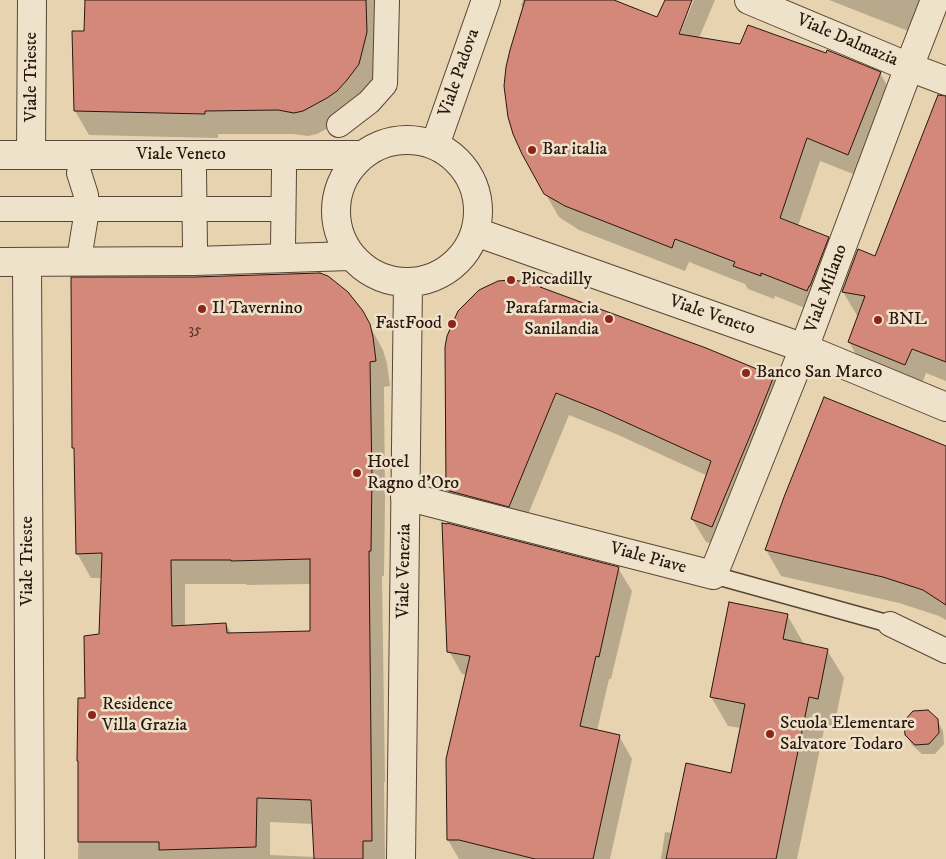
<!DOCTYPE html>
<html>
<head>
<meta charset="utf-8">
<style>
  body { margin:0 }
  canvas { display:block; background:#e7d3af }
</style>
</head>
<body>
<canvas width="946" height="859"></canvas>
<script>
const context = document.querySelector('canvas').getContext('2d');
context.lineJoin = 'round';
function fillPath(path, color) { context.fillStyle = color; context.fill(path, 'evenodd'); }
const shape = rows => new Path2D(rows.map(r => 'M' + r).join(''));
function trace(path, color, width, dash) { context.strokeStyle = color; context.lineWidth = width; context.lineCap = dash ? 'butt' : 'round'; context.setLineDash(dash || []); context.stroke(path); }
function write(font, color, halo, rows, align = 'center') {
  context.font = font + ' "IM FELL DW Pica",serif'; context.lineWidth = 5; context.setLineDash([]); context.textBaseline = 'middle'; context.strokeStyle = halo; context.fillStyle = color; for (const [text, x, y, turn = 0] of rows) {
    context.save(); context.translate(x, y); context.rotate((+turn || 0) * Math.PI / 180); context.textAlign = isNaN(turn) ? turn : align; if (halo) context.strokeText(text, 0, 0); context.fillText(text, 0, 0); context.restore();
  }
}
const shadow = shape([
  [86,0,379,0,380,57,372,88,341,121,317,134,308,136,293,134,218,134,218,138,89,135,75,111,73,32,86,32],
  [523,0,612,0,657,18,667,0,691,0,675,39,677,40,694,0,715,0,699,38,880,73,893,96,861,177,820,161,798,226,828,238,841,261,820,314,775,296,774,299,748,289,745,284,689,262,685,271,579,230,559,217,545,193,524,10,521,5],
  [829,0,946,0,926,38],
  [946,108,946,381,926,373,920,389,863,367,849,342,858,317,843,292,876,257],
  [541,284,544,290,773,377,786,400,725,549,706,542,692,519,708,476,616,434,569,415,522,529,461,513,447,490],
  [362,312,383,350,387,363,390,386,384,387,385,502,384,576,382,576,385,782,384,782,385,859,78,859,80,764,86,699,100,635,102,578,91,578,77,553,75,450,73,447],
  [185,584,246,584,247,585,311,584,312,632,232,635,226,624,185,627],
  [270,822,314,824,315,857,270,855],
  [946,447,946,620,939,616,899,603,781,576,766,550],
  [618,568,632,591,611,679,609,679,597,731,619,736,632,759,610,859,459,859,448,840,467,675,462,674,449,651],
  [787,615,804,644,827,650,844,678,834,727,825,725,797,859,661,859,665,832,673,833,732,774,741,728,728,726,711,697],
  [937,720,943,731,944,744,935,754,922,754,912,745,906,735]
]);
const building = shape([
  [85,0,366,0,367,32,359,64,347,80,337,91,327,98,303,111,294,113,278,110,205,111,205,114,74,111,72,31,84,31,85,0],
  [525,0,614,0,657,17,665,0,692,0,679,34,740,44,748,25,826,53,827,50,881,72,848,155,807,138,780,218,829,237,810,286,809,286,807,291,761,273,761,276,733,266,735,262,675,239,672,248,565,206,544,194,522,154,513,134,508,117,504,86,506,67,510,50,525,0],
  [938,95,946,96,946,362,912,349,905,365,848,342,865,296,842,292,858,249,875,256,938,95],
  [320,273,328,276,348,292,363,311,370,324,373,337,376,361,370,362,372,476,371,551,369,551,372,841,363,841,363,859,314,859,311,800,257,798,256,847,159,850,159,842,78,842,78,761,77,761,78,698,85,698,84,636,99,634,102,553,76,554,74,448,72,448,71,277,195,277,320,273],
  [310,559,310,631,227,633,226,623,172,626,171,560,231,560,231,561,310,559],
  [509,280,542,283,540,287,706,348,774,376,753,429,712,527,691,519,711,461,601,411,556,393,509,507,446,490,445,347,447,336,458,311,479,290,498,281,509,280],
  [824,397,946,446,946,605,923,590,883,577,765,550,784,497,824,397],
  [442,523,447,524,447,523,619,567,599,657,596,656,580,726,620,735,593,859,535,859,459,840,447,840,446,759,470,656,447,652,442,523],
  [729,602,788,614,783,639,828,649,818,699,809,697,776,859,666,859,686,763,731,773,745,704,710,697,729,602],
  [928,710,938,719,939,733,929,744,915,745,905,735,904,721,913,711,928,710]
]);
const service = shape([
  [713,575,890,624]
]);
const pedestrian = shape([
  [339,125,369,102,385,84,387,0],
  [194,171,195,247],
  [79,173,86,195,87,210,81,247],
  [0,209,283,209],
  [283,247,284,171],
  [890,624,946,651]
]);
const minor = shape([
  [749,0,909,67,946,81],
  [31,155,32,0],
  [27,262,30,859],
  [405,496,713,575,804,348,909,67,935,0]
]);
const tertiary = shape([
  '336 211a71 71 0 1 1 142 0a71 71 0 1 1-142 0Z',
  [435,145,486,0],
  [0,155,361,155],
  [476,232,804,348,946,407],
  [0,262,195,261,350,256],
  [401,859,408,283]
]);
const markers = [
  [532,150,5,"#8f2418"],
  [511,280,5,"#8f2418"],
  [202,309,5,"#8f2418"],
  [609,319,5,"#8f2418"],
  [878,320,5,"#8f2418"],
  [452,324,5,"#8f2418"],
  [746,373,5,"#8f2418"],
  [357,473,5,"#8f2418"],
  [92,715,5,"#8f2418"],
  [770,734,5,"#8f2418"]
];
const numberNames = [
  ["35",195,331]
];
const streetNames = [
  ["Viale Dalmazia",847,41,23],
  ["Viale Padova",460,73,-71],
  ["Viale Trieste",32,77,-90],
  ["Viale Veneto",181,155],
  ["Viale Milano",827,289,-70],
  ["Viale Veneto",712,316,19],
  ["Viale Piave",648,559,15],
  ["Viale Trieste",28,561,-90],
  ["Viale Venezia",405,571,-89]
];
const poiNames = [
  ["Bar italia",542,150],
  ["Piccadilly",521,280],
  ["Il Tavernino",212,309],
  ["Parafarmacia",599,309,"right"],
  ["Sanilandia",599,330,"right"],
  ["BNL",888,320],
  ["FastFood",442,324,"right"],
  ["Banco San Marco",756,373],
  ["Hotel",367,463],
  ["Ragno d'Oro",367,484],
  ["Residence",102,705],
  ["Villa Grazia",102,726],
  ["Scuola Elementare",780,724],
  ["Salvatore Todaro",780,745]
];
fillPath(shadow, '#0003');
fillPath(building, '#d48879');
trace(building, '#29170e', 1);
trace(service, '#584636', 19);
trace(pedestrian, '#584636', 26);
trace(minor, '#584636', 30);
trace(tertiary, '#584636', 30);
trace(service, '#efe2cb', 16);
trace(pedestrian, '#efe2cb', 24);
trace(minor, '#efe2cb', 28);
trace(tertiary, '#efe2cb', 28);
for (const [x, y, r, color] of markers) { const dot = new Path2D(); dot.arc(x, y, r, 0, 2 * Math.PI); context.fillStyle = color; context.fill(dot); trace(dot, '#efe2cb', 2); }
write('15px', '#543329', null, numberNames);
write('18px', '#29170e', '#efe2cb', streetNames);
write('18px', '#29170e', '#efe2cb', poiNames, 'left');
</script>
</body>
</html>
